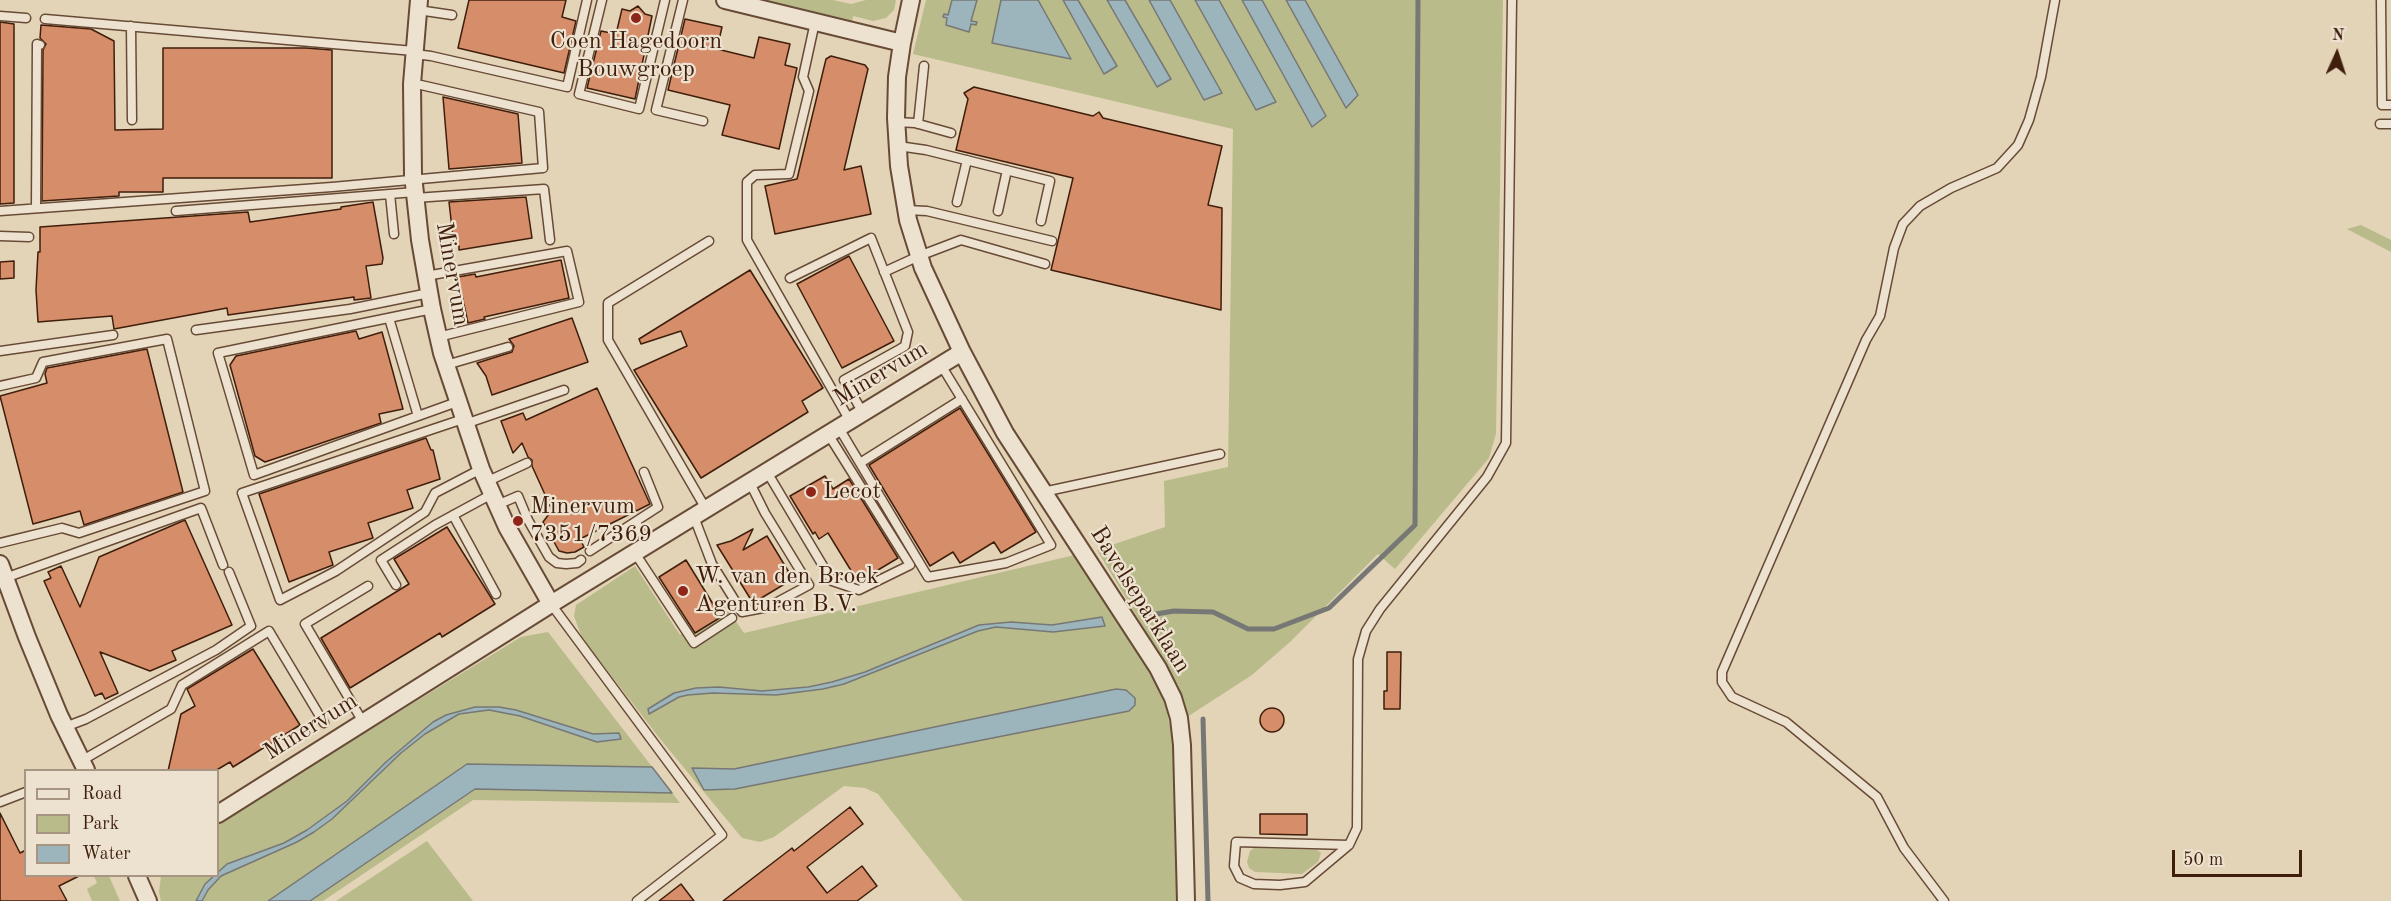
<!DOCTYPE html>
<html>
<head>
<meta charset="utf-8">
<style>
  body { margin:0 }
  #map { position:relative; width:2391px; height:901px; overflow:hidden; background:#e3d3b7; font-family:"Old Standard TT",serif }
  canvas { display:block }
  .legend { position:absolute; left:24px; top:769px; width:195px; height:108px; box-sizing:border-box; background:#ede2d0; border:2px solid #a79481; margin:0; padding:8px 10px; list-style:none; font-size:18px; color:#3f1e0b }
  .legend li { display:flex; align-items:center; gap:12px; height:30px }
  .legend b { width:30px; border:2px solid #a79481 }
  .north { position:absolute; left:2307px; top:24px; width:60px; height:60px; -webkit-text-stroke:4px #ede2d0; paint-order:stroke; rotate:3deg; font-size:16px; font-weight:700; line-height:24px; text-align:center; color:#3f1e0b }
  .north::after { content:''; display:block; margin:auto; width:21px; height:27px; background:#3f1e0b; clip-path:polygon(50% 0,100% 100%,50% 72%,0 100%) }
  .scale { position:absolute; left:2172px; top:850px; width:130px; height:27px; box-sizing:border-box; border:3px solid #3f1e0b; border-top:0; padding-left:8px; font-size:18px; line-height:21px; white-space:nowrap; color:#3f1e0b; -webkit-text-stroke:4px #ede2d0; paint-order:stroke }
</style>
</head>
<body>
<div id="map">
<canvas width="2391" height="901"></canvas>
<ul class="legend">
<li><b style="height:8px;background:#ede2d0"></b>Road</li>
<li><b style="height:16px;background:#b9bb8b"></b>Park</li>
<li><b style="height:16px;background:#9cb4bb"></b>Water</li>
</ul>
<div class="north">N</div>
<div class="scale">50 m</div>
</div>
<script>
const context = document.querySelector('canvas').getContext('2d');
context.lineJoin = 'round';
function fillPath(path, color) { context.fillStyle = color; context.fill(path, 'evenodd'); }
const shape = rows => new Path2D(rows.map(r => 'M' + r).join(''));
function trace(path, color, width, dash) { context.strokeStyle = color; context.lineWidth = width; context.lineCap = dash ? 'butt' : 'round'; context.setLineDash(dash || []); context.stroke(path); }
function write(font, color, halo, rows, align = 'center') {
  context.font = font + ' "Old Standard TT",serif'; context.lineWidth = 4.5; context.setLineDash([]); context.textBaseline = 'middle'; context.strokeStyle = halo; context.fillStyle = color; for (const [text, x, y, turn = 0] of rows) {
    context.save(); context.translate(x, y); context.rotate((+turn || 0) * Math.PI / 180); context.textAlign = isNaN(turn) ? turn : align; if (halo) context.strokeText(text, 0, 0); context.fillText(text, 0, 0); context.restore();
  }
}
const green = shape([
  [760,0,833,0,851,4,866,0,896,0,894,10,886,18,873,21,853,16,852,22],
  [926,0,952,0,948,15,943,17,969,31,971,24,976,25,977,23,971,21,977,0,1503,0,1496,434,1489,458,1395,569,1378,554,1290,642,1252,675,1187,717,1179,687,1097,550,1165,527,1164,481,1228,467,1233,129,913,54],
  [2361,225,2391,240,2391,252,2347,229],
  [1079,554,1155,682,1166,707,1173,740,1179,901,963,901,878,794,865,788,844,786,774,837,760,842,742,838,661,740,582,638,574,616,576,605,635,566,680,635,725,606,744,633],
  [548,632,680,803,473,800,323,901,161,901,159,892,161,876,218,876,218,823,521,637],
  [427,841,473,901,336,901],
  [1254,848,1317,850,1321,853,1318,862,1302,874,1255,872,1249,868,1247,862,1250,851],
  [94,876,109,876,120,901,92,901,87,889,97,883]
]);
const water = shape([
  [952,0,977,0,971,21,977,22,976,25,971,24,969,32,946,25,947,18,943,17,944,14,948,15,952,0],
  [1001,0,1038,0,1071,59,992,43,1001,0],
  [1063,0,1078,0,1117,66,1104,74,1063,0],
  [1107,0,1125,0,1171,79,1157,87,1107,0],
  [1149,0,1170,0,1222,93,1204,100,1149,0],
  [1195,0,1219,0,1276,102,1256,110,1195,0],
  [1242,0,1262,0,1326,116,1312,127,1242,0],
  [1286,0,1305,0,1358,95,1346,108,1286,0],
  [1102,617,1105,626,1053,632,996,627,978,631,844,684,823,689,776,695,713,693,688,695,679,697,649,714,648,709,674,693,696,688,719,687,762,691,808,687,832,682,865,672,979,625,1011,622,1052,625,1102,617],
  [1116,689,1126,690,1135,698,1135,705,1129,711,735,789,704,790,692,768,734,769,1116,689],
  [475,707,499,707,516,710,593,734,619,733,621,739,597,742,520,716,489,710,459,714,425,734,401,753,332,819,314,832,297,842,221,876,208,890,202,901,196,901,205,884,227,864,284,843,307,830,347,801,386,762,433,722,446,715,475,707],
  [467,764,652,767,672,793,475,789,310,901,268,901,467,764]
]);
const stream = shape([
  [1150,615,1174,611,1213,612,1248,629,1274,629,1329,608,1415,525,1418,0],
  [1203,719,1208,901]
]);
const building = shape([
  [469,0,566,0,562,17,576,21,564,73,458,48,469,0],
  [638,6,645,14,652,16,635,99,587,88,601,31,616,34,622,9,630,11,638,6],
  [685,19,722,27,717,49,754,58,759,37,790,44,785,65,797,68,779,149,722,135,730,105,668,90,685,19],
  [0,22,14,24,14,203,0,204,0,22],
  [41,25,91,29,114,41,115,130,163,129,163,48,306,48,332,50,332,178,163,178,163,192,119,192,119,196,42,201,43,50,46,44,40,38,41,25],
  [831,56,865,65,868,69,844,170,861,166,871,214,775,234,765,186,797,179,826,59,831,56],
  [974,87,1093,116,1099,112,1103,118,1222,146,1208,205,1222,208,1221,310,1051,270,1073,178,956,150,968,99,964,93,974,87],
  [443,97,518,114,522,163,449,169,443,97],
  [526,197,532,238,459,250,459,246,454,246,449,202,526,197],
  [373,202,383,258,382,264,366,266,371,298,354,300,354,297,228,315,227,308,114,329,112,316,38,322,36,290,38,252,40,252,40,227,248,212,250,222,341,209,341,207,373,202],
  [849,256,894,341,842,368,797,284,849,256],
  [561,260,569,298,484,317,485,319,468,323,458,277,475,274,476,277,561,260],
  [14,261,14,278,0,279,0,262,14,261],
  [750,270,823,388,802,401,808,412,701,478,634,370,687,346,681,331,641,344,639,339,750,270],
  [572,318,588,362,492,395,486,376,477,363,512,352,514,346,509,339,572,318],
  [356,331,359,339,382,332,403,409,379,414,381,423,265,462,255,456,230,365,236,356,356,331],
  [147,349,183,492,84,525,80,511,33,524,0,396,47,383,45,374,47,368,147,349],
  [597,388,650,504,580,539,584,547,575,552,567,553,559,551,543,522,552,510,532,466,532,460,528,457,522,443,513,453,501,421,523,413,526,420,597,388],
  [960,408,1036,532,1001,553,994,542,960,563,953,552,930,566,869,465,960,408],
  [426,438,431,450,433,450,440,479,407,490,413,508,368,523,373,538,329,552,333,565,289,582,259,494,426,438],
  [825,476,833,489,849,479,898,558,858,582,828,533,819,539,815,532,813,534,790,496,825,476],
  [185,520,232,625,172,651,176,660,150,671,100,652,118,693,105,699,102,693,95,696,44,581,51,578,48,572,61,566,80,607,99,557,185,520],
  [447,527,495,604,442,637,440,633,350,688,321,638,409,584,394,559,447,527],
  [753,529,743,550,767,536,793,579,753,603,717,545,731,541,753,529],
  [686,560,721,617,695,633,659,577,686,560],
  [253,649,300,725,233,767,230,762,215,771,168,771,181,714,195,706,187,689,253,649],
  [1387,652,1401,652,1400,709,1384,709,1384,691,1387,691,1387,652],
  '1260 720a12 12 0 1 1 24 0a12 12 0 1 1-24 0Z',
  [850,807,863,824,807,867,827,893,862,866,877,886,857,901,723,901,792,848,794,851,850,807],
  [0,813,20,853,26,850,26,876,79,876,59,886,67,901,0,901,0,813],
  [1260,814,1307,814,1307,835,1260,834,1260,814],
  [681,884,694,901,659,901,681,884]
]);
const service = shape([
  [602,0,579,94,639,109,665,0],
  [683,0,656,110,703,121],
  [2381,0,2382,105,2391,105],
  [418,10,452,15],
  [0,16,26,18],
  [45,19,414,51],
  [815,22,803,77,809,91,789,174,755,175,747,182,747,240,850,421],
  [131,26,132,120],
  [414,54,431,56,567,87,587,0],
  [896,122,915,123,951,133],
  [918,124,924,66],
  [2380,124,2391,124],
  [898,146,926,150,1050,181,1041,221],
  [390,194,394,234],
  [415,198,544,189,550,240],
  [957,202,967,160],
  [36,208,37,44,40,45],
  [906,210,927,211,1052,241],
  [0,211,332,187,543,168,539,112,421,85,412,84],
  [176,211,415,192],
  [998,211,1007,170],
  [0,236,29,237],
  [884,272,919,256,961,240,1045,264],
  [426,276,567,251,579,302,438,337],
  [790,278,871,238,908,332,905,346,900,349,844,380,863,413],
  [432,309,218,353,254,475,457,402],
  [389,318,418,416],
  [196,330,350,309,429,293],
  [0,351,113,335],
  [446,365,508,347],
  [0,386,36,378,43,362,167,339,205,491,79,533,62,528,0,543],
  [463,419,242,493,280,600,336,571,425,512,435,493,481,469],
  [465,424,564,390],
  [839,428,928,577,1006,563,1051,545,941,365],
  [860,463,962,399],
  [767,472,832,581,859,590,910,565,828,434],
  [486,482,527,463],
  [1043,492,1220,454],
  [497,505,518,496,528,520,549,557,557,563,566,564,577,563,581,560],
  [706,509,608,340,608,303,709,241],
  [453,515,496,594],
  [694,517,712,564,742,612,768,607,809,585,765,513,750,483],
  [636,522,647,545],
  [590,551,658,507,644,472],
  [635,553,694,643,732,618],
  [5,578,201,508,223,565],
  [396,585,381,560,435,525,492,494],
  [551,604,722,835,637,901],
  [363,722,305,624,368,586],
  [65,727,86,719,216,650,251,626,229,572],
  [81,761,171,709,182,685,269,631,324,723],
  [0,802,26,792],
  [1349,845,1236,842,1234,866,1240,878,1254,884,1280,885,1305,882,1349,845,1357,828,1358,659,1366,631,1380,609,1487,477,1506,443,1512,0],
  [1944,901,1904,848,1877,797,1786,722,1732,697,1722,682,1722,672,1866,340,1880,316,1894,248,1903,224,1920,206,1951,188,1997,168,2018,145,2029,120,2041,77,2055,0]
]);
const minor = shape([
  [419,0,412,84,413,175,420,240,432,309,442,353,481,469,507,527,551,604],
  [725,0,902,43],
  [911,0,902,43,897,77,896,118,899,166,908,220,923,268,962,352,1005,433,1158,668,1173,698,1179,718,1182,745,1186,901],
  [0,564,27,637,59,715,86,770],
  [218,814,551,604,962,352],
  [137,876,148,901]
]);
const markers = [
  [636,18,6,"#8f2418"],
  [811,492,6,"#8f2418"],
  [518,521,6,"#8f2418"],
  [683,591,6,"#8f2418"]
];
const poiNames = [
  ["Coen Hagedoorn",636,42,"center"],
  ["Bouwgroep",636,70,"center"],
  ["Lecot",823,492],
  ["Minervum",530,507],
  ["7351/7369",530,535],
  ["W. van den Broek",695,577],
  ["Agenturen B.V.",695,605]
];
const streetNames = [
  ["Minervum",452,274,80],
  ["Minervum",881,374,-31],
  ["Bavelseparklaan",1140,600,58],
  ["Minervum",311,727,-32]
];
fillPath(green, '#b9bb8b');
fillPath(water, '#9cb4bb');
trace(water, '#777875', 1.5);
trace(stream, '#777875', 5);
fillPath(building, '#d58d6a');
trace(building, '#3f1e0b', 1.5);
trace(service, '#684b36', 11);
trace(minor, '#684b36', 20);
trace(service, '#ede2d0', 8);
trace(minor, '#ede2d0', 16);
for (const [x, y, r, color] of markers) { const dot = new Path2D(); dot.arc(x, y, r, 0, 2 * Math.PI); context.fillStyle = color; context.fill(dot); trace(dot, '#ede2d0', 2); }
write('24px', '#3f1e0b', '#ede2d0', poiNames, 'left');
write('24px', '#3f1e0b', '#ede2d0', streetNames);
</script>
</body>
</html>
